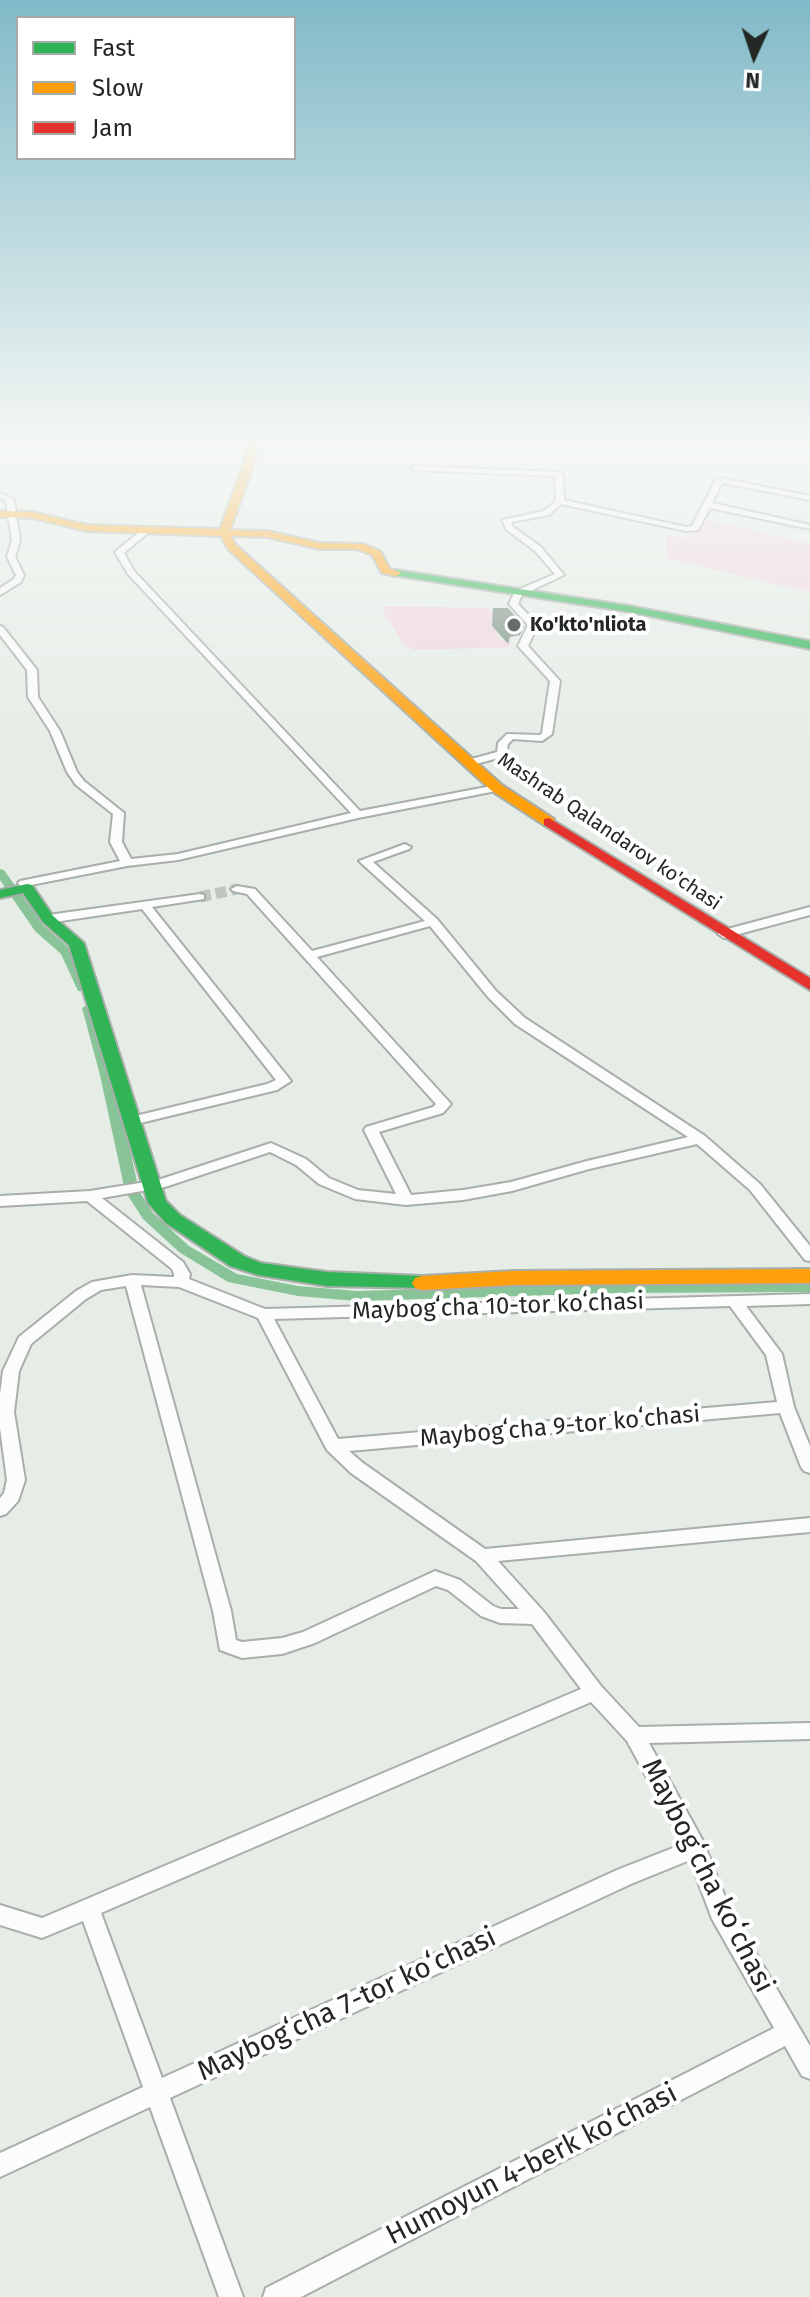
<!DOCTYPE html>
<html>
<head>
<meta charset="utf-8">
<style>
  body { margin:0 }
  #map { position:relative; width:810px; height:2297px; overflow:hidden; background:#e6ede7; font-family:"Fira Sans",sans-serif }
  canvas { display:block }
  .legend { position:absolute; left:16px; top:16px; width:280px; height:144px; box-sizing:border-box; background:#fff; border:2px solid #a7a9a7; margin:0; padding:10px 14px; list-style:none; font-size:24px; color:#232824 }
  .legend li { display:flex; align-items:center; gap:16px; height:40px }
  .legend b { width:40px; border:2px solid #a7a9a7 }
  .north { position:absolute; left:714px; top:16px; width:80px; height:80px; -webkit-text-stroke:6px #fff; paint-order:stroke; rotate:183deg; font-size:22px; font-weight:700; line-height:32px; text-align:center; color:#232824 }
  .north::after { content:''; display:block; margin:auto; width:28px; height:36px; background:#232824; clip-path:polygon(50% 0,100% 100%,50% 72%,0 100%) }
</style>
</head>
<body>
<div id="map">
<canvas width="810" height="2297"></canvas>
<ul class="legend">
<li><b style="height:10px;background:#30b455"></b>Fast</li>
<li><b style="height:10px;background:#ff9f0a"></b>Slow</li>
<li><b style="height:10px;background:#e5322d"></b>Jam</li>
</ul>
<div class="north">N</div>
</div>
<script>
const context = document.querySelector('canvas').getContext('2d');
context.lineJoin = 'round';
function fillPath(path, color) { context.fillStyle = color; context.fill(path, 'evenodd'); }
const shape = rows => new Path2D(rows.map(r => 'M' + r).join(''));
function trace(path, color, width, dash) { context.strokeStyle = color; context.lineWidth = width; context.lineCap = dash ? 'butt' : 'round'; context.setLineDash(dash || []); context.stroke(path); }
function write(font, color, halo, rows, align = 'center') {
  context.font = font + ' "Fira Sans",sans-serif'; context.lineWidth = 8; context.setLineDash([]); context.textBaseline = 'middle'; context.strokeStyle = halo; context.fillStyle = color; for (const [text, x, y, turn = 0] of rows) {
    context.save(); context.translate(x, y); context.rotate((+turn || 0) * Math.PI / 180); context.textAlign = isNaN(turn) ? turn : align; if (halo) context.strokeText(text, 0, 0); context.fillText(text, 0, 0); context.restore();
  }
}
const green = shape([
  [708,520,810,544,810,592,666,558,666,534,686,538],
  [380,606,489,608,488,611,493,612,496,633,501,640,510,640,510,647,415,650,405,646]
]);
const canal = shape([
  [0,869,4,870,43,925,70,949,88,988,86,991,78,991,61,954,35,931,0,880,0,869],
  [88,1004,94,1008,114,1075,139,1191,153,1213,189,1246,237,1274,298,1286,357,1291,620,1283,810,1282,810,1292,620,1293,357,1301,298,1296,228,1282,179,1252,143,1219,125,1191,100,1075,82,1008,88,1004]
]);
const building = shape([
  [493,608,508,608,524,626,520,635,510,637,508,644,492,626]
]);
const streetTunnel = shape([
  [200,897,237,889]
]);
const street = shape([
  [415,466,559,472,563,474,564,500,686,527,692,526,716,480,720,478,810,496,810,500,722,483,712,503,810,525,810,529,710,508,698,530,686,531,561,504,549,515,511,522,513,527,541,547,564,575,522,595,518,604,538,625,528,646,560,681,552,734,542,741,513,739,508,744,506,756,468,766,464,765,464,761,497,752,498,743,507,734,540,735,542,733,550,681,518,646,528,625,509,604,515,591,555,574,535,551,507,530,502,520,544,511,551,506,556,499,555,476,412,470,411,468,415,466],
  [0,493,14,500,20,540,15,557,24,575,21,582,0,595,0,588,14,579,16,575,7,557,12,540,6,501,0,498,0,493],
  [143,529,150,531,124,553,134,571,360,811,497,785,501,786,501,790,358,818,178,860,127,866,31,885,31,890,23,890,18,883,20,881,120,861,110,842,113,814,76,785,67,772,50,731,28,697,27,670,0,635,0,626,3,627,37,670,38,697,60,731,77,772,84,781,124,813,122,842,131,859,178,854,351,813,128,574,115,552,143,529],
  [405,844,411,847,409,849,373,862,437,919,496,991,525,1018,705,1136,760,1184,810,1246,810,1261,805,1260,750,1190,697,1144,589,1169,512,1191,463,1200,406,1205,355,1199,319,1184,296,1165,270,1152,165,1187,102,1198,183,1262,190,1274,189,1279,265,1309,810,1294,810,1304,746,1306,782,1354,794,1407,810,1446,810,1473,804,1471,801,1467,780,1413,349,1451,363,1463,485,1549,810,1518,810,1532,498,1561,544,1612,601,1686,639,1727,810,1723,810,1739,649,1743,703,1841,729,1907,810,2046,810,2079,802,2076,785,2046,301,2297,263,2297,266,2288,774,2028,712,1919,690,1860,631,1884,170,2098,243,2297,219,2297,150,2107,0,2177,0,2153,143,2087,83,1921,42,1938,0,1925,0,1905,42,1918,581,1689,532,1624,500,1623,481,1616,448,1590,436,1586,315,1643,282,1654,242,1658,220,1650,213,1611,126,1286,101,1290,86,1299,31,1344,19,1371,14,1412,25,1480,18,1501,6,1514,0,1516,0,1498,4,1493,7,1480,0,1428,0,1394,3,1371,19,1337,76,1291,92,1282,132,1275,174,1277,174,1274,172,1269,87,1201,0,1206,0,1196,90,1191,158,1180,271,1143,306,1159,329,1178,358,1190,396,1194,364,1130,366,1127,433,1107,436,1104,247,894,233,891,231,889,237,886,255,889,312,951,425,921,359,861,405,844],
  [430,926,488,997,515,1024,688,1137,587,1161,511,1182,463,1190,411,1195,379,1132,443,1113,451,1104,317,957,430,926],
  [141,1285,179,1287,258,1318,327,1450,351,1473,476,1561,519,1609,501,1609,493,1606,460,1580,435,1571,303,1632,282,1638,242,1642,236,1640,231,1611,141,1285],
  [730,1306,766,1355,777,1402,338,1439,274,1319,730,1306],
  [591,1702,627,1741,683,1844,617,1870,162,2078,101,1913,591,1702],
  [200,894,204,895,204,899,152,907,291,1081,277,1090,132,1125,127,1124,125,1121,127,1118,267,1084,276,1080,142,909,48,923,42,919,48,915,200,894],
  [810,907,810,915,724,938,718,934,720,931,810,907]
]);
const fast = shape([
  [396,570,630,606,810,641,810,649,630,612,392,575,392,571,396,570],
  [27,884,32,885,53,916,84,943,166,1201,180,1215,244,1256,261,1263,327,1272,422,1276,429,1278,432,1283,429,1288,327,1286,258,1275,230,1266,166,1223,148,1203,69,945,43,922,23,893,0,898,0,890,27,884]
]);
const slow = shape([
  [248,439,258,439,254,463,230,530,267,531,320,543,363,544,380,551,390,569,402,573,396,576,382,573,372,555,357,549,320,549,267,537,231,536,236,545,502,785,554,819,554,825,544,825,492,791,228,549,221,536,87,531,32,518,0,517,0,511,32,512,87,525,220,529,244,463,248,439],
  [810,1269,810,1283,513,1285,422,1290,415,1288,412,1283,415,1278,422,1276,513,1271,810,1269]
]);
const jam = shape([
  [549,818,810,978,810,990,544,825,544,819,549,818]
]);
const markers = [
  [514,625,8,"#676d68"]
];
const farPoinames = [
  ["Ko'kto'nliota",530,625]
];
const farStreetnames = [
  ["Mashrab Qalandarov ko'chasi",609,832,34]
];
const streetNames = [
  ["Maybogʻcha 10-tor koʻchasi",498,1307,-2],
  ["Maybogʻcha 9-tor koʻchasi",560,1427,-5]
];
const nearStreetnames = [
  ["Maybogʻcha koʻchasi",707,1876,63],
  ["Maybogʻcha 7-tor koʻchasi",347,2005,-25],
  ["Humoyun 4-berk koʻchasi",532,2165,-27]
];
fillPath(green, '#f1d5df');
fillPath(canal, '#88c498');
fillPath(building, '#7a9183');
trace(streetTunnel, '#bfc6c0', 11, [11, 5]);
trace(street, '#a8aea9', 4);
trace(fast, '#a8aea9', 4);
trace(slow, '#a8aea9', 4);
trace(jam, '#a8aea9', 4);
fillPath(street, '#fbfcfb');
fillPath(fast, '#30b455');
fillPath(slow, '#ff9f0a');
fillPath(jam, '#e5322d');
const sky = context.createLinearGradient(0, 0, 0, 760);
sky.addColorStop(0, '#81bac8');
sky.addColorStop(0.58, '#f4f7f4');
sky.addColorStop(1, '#f4f7f400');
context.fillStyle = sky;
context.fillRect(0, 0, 810, 760);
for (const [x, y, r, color] of markers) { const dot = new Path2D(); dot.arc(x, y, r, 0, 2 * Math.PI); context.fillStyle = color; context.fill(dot); trace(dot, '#fff', 3); }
write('bold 20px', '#232824', '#fff', farPoinames, 'left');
write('20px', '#232824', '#fff', farStreetnames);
write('24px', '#232824', '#fff', streetNames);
write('28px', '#232824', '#fff', nearStreetnames);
</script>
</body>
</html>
